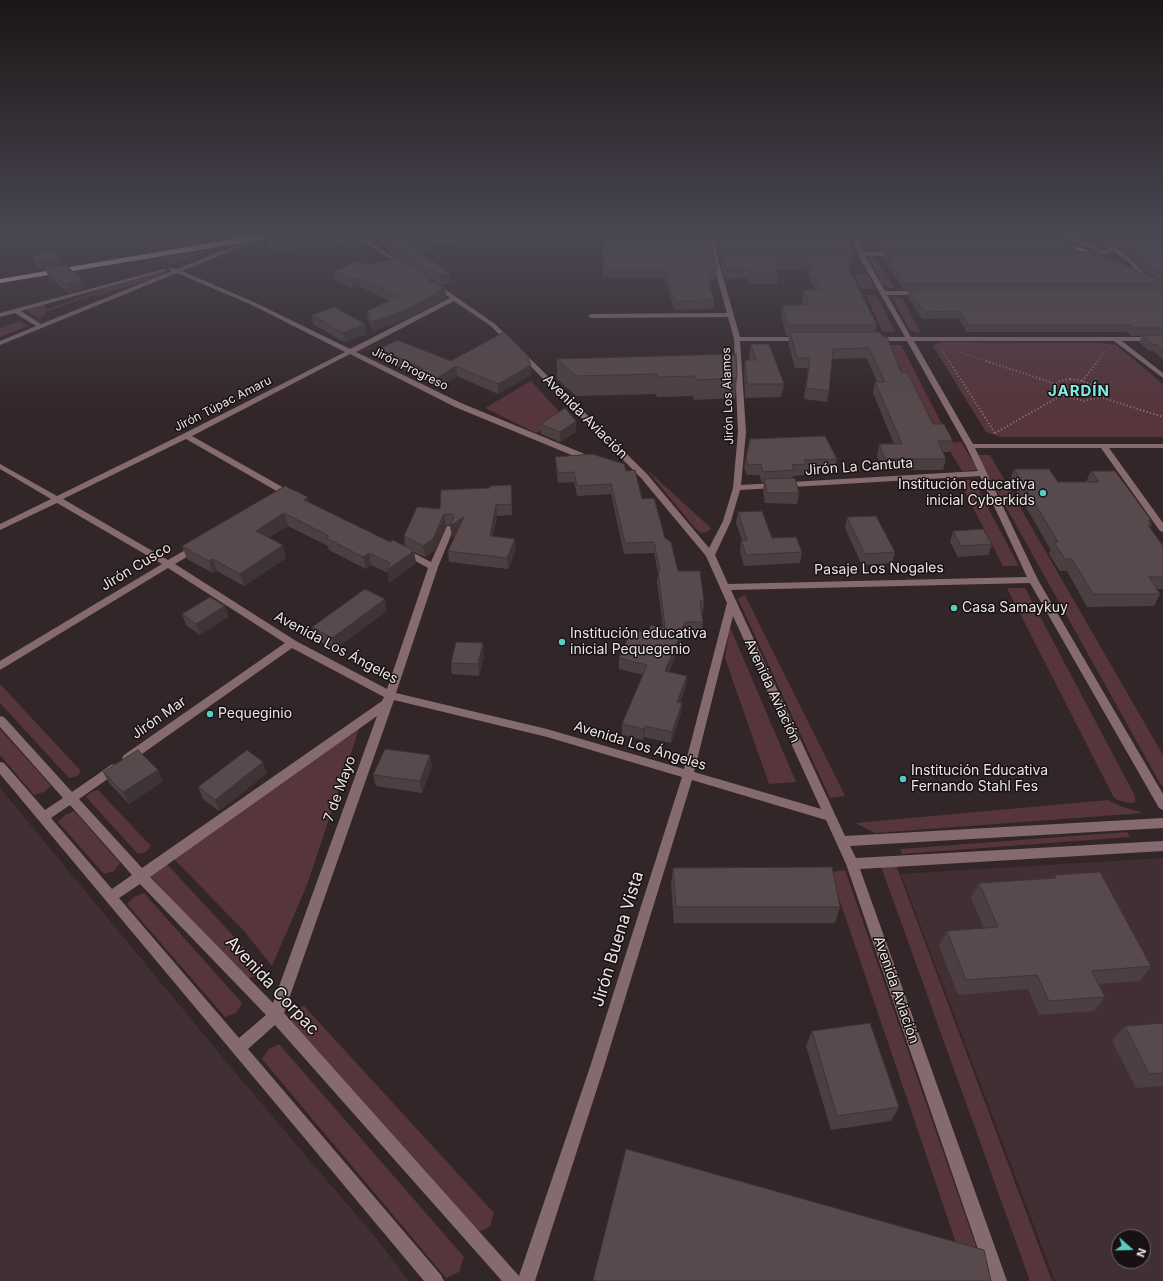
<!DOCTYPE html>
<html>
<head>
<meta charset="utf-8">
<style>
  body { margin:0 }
  #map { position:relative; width:1163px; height:1281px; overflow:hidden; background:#332628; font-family:Inter,sans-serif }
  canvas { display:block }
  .north { position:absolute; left:1111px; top:1229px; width:40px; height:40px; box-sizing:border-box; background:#171112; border:1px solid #6d6566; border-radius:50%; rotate:110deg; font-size:11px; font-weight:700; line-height:16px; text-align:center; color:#ede4e5 }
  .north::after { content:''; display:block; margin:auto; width:14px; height:18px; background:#56cec3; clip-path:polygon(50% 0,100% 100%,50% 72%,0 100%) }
</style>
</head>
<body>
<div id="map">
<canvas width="1163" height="1281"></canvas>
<div class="north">N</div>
</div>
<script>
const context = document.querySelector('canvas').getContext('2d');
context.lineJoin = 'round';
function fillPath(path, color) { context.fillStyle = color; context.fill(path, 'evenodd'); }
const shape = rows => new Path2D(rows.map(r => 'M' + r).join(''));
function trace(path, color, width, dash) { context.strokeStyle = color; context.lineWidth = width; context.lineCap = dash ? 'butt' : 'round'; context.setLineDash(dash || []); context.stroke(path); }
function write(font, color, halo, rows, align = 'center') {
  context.font = font + ' Inter,sans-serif'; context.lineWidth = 3; context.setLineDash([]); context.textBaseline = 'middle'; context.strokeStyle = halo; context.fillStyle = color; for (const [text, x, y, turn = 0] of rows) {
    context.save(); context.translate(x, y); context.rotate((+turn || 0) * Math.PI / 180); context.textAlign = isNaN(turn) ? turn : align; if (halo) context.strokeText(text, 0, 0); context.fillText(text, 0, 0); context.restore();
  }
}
const built = shape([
  [0,788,234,1071,380,1243,409,1281,0,1281],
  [1163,858,1163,1281,1055,1281,901,874],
  [1119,1237,1143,1237,1143,1261,1119,1261]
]);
const green = shape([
  [837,234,848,234,848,241,855,255,846,255,837,240],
  [212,250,170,264,160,258],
  [871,256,879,263,895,288,888,288,882,284,869,257],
  [165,271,168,273,98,296,93,295,46,312,40,320,25,309,45,304,45,310,117,284],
  [855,274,868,275,874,289,860,289],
  [866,295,877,295,894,331,884,332,881,329],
  [892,297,902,298,921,333,910,331],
  [19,321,28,326,0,337,0,328],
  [939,342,1104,343,1116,345,1163,384,1163,437,1000,437,986,432,933,346],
  [889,345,901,345,944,428,930,428],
  [531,381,564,417,536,433,485,408],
  [961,442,978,470,962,471,945,443],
  [977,455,990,455,1163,755,1163,785,1161,785],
  [646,469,711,528,707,532,701,533,695,528],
  [959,480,973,480,1019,566,1003,566],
  [1007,588,1025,588,1135,796,1135,802,1129,803,1117,800,1113,796],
  [745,595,845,796,830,798,738,599],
  [730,627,796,782,769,784,725,658],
  [0,684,81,771,77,776,69,778,0,703],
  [362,720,307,885,272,966,244,931,174,859],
  [0,729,51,786,44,792,34,795,0,755],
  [98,790,151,846,146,852,138,854,86,797,91,792],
  [1108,800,1120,806,1143,813,875,833,855,823],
  [74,811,120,863,114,871,104,874,58,822,65,815],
  [1127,832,1130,837,902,854,900,849],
  [893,857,1052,1281,1030,1281,878,858],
  [167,864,261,966,255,976,244,980,150,876],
  [845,870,988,1281,969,1281,830,872],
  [144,893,242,1003,236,1013,225,1017,127,904,134,897],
  [304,1006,494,1213,490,1226,484,1230,477,1232,287,1021,293,1011],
  [279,1044,464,1257,459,1272,446,1278,262,1059,269,1049]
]);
const pathFar1 = shape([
  [942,350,949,362],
  [960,352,989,362],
  [1097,362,1105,351]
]);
const path = shape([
  [949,361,995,433],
  [986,361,1056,384],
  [1070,379,1082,381,1096,387,1102,394,1100,397,1084,401,1062,395,1055,389,1055,385,1060,381,1070,379],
  [1082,381,1098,361],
  [1100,397,1163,417],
  [995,433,1062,395]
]);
const minor = shape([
  [352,234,358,234,406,265,401,266,352,234],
  [475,234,490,234,419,247,416,245,475,234],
  [708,234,714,234,719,263,740,337,801,337,804,339,801,341,740,341,746,432,741,485,978,471,966,446,907,341,875,341,872,339,875,337,905,337,860,258,850,234,856,234,863,252,897,252,900,254,897,256,865,256,885,291,921,291,924,293,921,295,887,295,911,337,1163,337,1163,341,1122,341,1163,373,1163,378,1114,341,914,341,973,444,1163,444,1163,448,1109,448,1163,523,1163,532,1160,531,1101,448,975,448,1038,580,1163,794,1163,810,1159,808,1030,583,731,590,845,836,1163,818,1163,828,850,846,856,858,1163,841,1163,851,860,869,1007,1281,989,1281,846,864,826,820,692,780,604,1067,535,1281,502,1281,275,1025,248,1049,441,1275,444,1281,424,1281,0,774,0,762,4,763,45,810,63,798,0,727,0,716,4,717,72,792,111,765,115,764,119,765,121,768,119,771,79,799,142,868,382,701,384,697,292,648,132,761,128,762,124,761,122,758,124,755,285,643,168,568,0,670,0,661,162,564,57,503,0,530,0,524,51,499,0,469,0,464,57,496,183,434,345,352,252,305,177,273,0,345,0,341,36,326,15,313,0,317,0,313,164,269,169,270,21,311,41,324,172,271,169,269,170,268,177,269,259,236,262,238,261,239,182,271,256,303,350,349,450,298,431,284,436,283,495,324,647,474,709,548,723,521,733,488,738,432,734,339,728,317,591,318,588,316,591,314,727,313,713,263,708,234],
  [454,301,491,326,641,478,706,556,727,603,684,769,547,729,396,693,438,567,454,528,453,526,447,526,446,528,431,562,406,549,403,548,398,551,428,568,387,689,296,641,175,564,200,549,201,547,200,545,194,545,168,560,63,499,186,439,287,497,293,497,293,493,192,436,350,354,455,407,586,461,592,461,592,457,461,403,356,352,454,301],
  [980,476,1027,577,728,584,715,555,731,521,740,490,980,476],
  [733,616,821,809,694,772,733,616],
  [394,700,547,737,682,777,590,1067,519,1276,284,1013,394,700],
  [377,716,273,1003,150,877,377,716],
  [70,805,132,875,112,889,51,818,70,805],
  [140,884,266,1015,239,1038,119,898,140,884],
  [1098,234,1131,259,1144,273,1144,275,1140,275,1127,261,1113,251,1095,257,1085,257,1083,256,1083,254,1098,252,1070,240,1054,242,1051,240,1054,238,1098,234],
  [1095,238,1110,248,1104,250,1078,239,1095,238]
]);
const highway = shape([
  [262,234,272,234,259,240,0,283,0,279,262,234],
  [1037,234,1047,234,1105,258,1100,259,1037,234]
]);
const wall = shape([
  [272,234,356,234,357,239,338,245,332,241,327,241,270,255,265,237],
  [362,234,423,234,423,238,432,250,419,252,451,282,441,285,427,276,433,284,445,288,446,297,441,299,441,301,408,318,373,331,368,320,367,311,390,301,358,286,352,289,335,280,333,272,369,265,397,257,390,253,389,246,385,247,374,235,365,237],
  [609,234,709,234,717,270,716,279,711,279,711,289,714,300,714,309,674,310,665,278,603,278,602,252,602,243],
  [716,234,780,234,781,236,843,247,842,252,852,261,850,271,877,325,875,332,901,372,933,424,953,441,949,452,943,452,946,459,943,470,882,470,877,456,879,444,894,444,873,393,875,382,877,382,867,358,832,359,829,391,827,402,804,399,808,368,795,368,788,342,789,336,786,336,781,315,783,305,803,305,802,300,803,290,815,290,806,269,776,270,778,274,777,284,749,284,747,278,725,279,721,266,722,259,720,259],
  [871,234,1051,234,1055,237,1078,245,1075,251,880,251],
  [1100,234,1145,234,1163,246,1163,290,903,290,884,258,885,251,1161,281,1143,270,1132,258],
  [1086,236,1108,243,1107,248,1104,248,1084,240],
  [31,255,58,258,61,266,85,288,69,293,48,276,46,270,42,270,35,264],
  [909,290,1163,290,1163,360,1154,351,1149,351,1139,342,1142,336,1131,336,1127,332,967,332,958,318,922,319,907,296],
  [312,315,367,334,344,342,313,324],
  [751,344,784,384,781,397,745,398,744,373,745,360,750,360,749,358],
  [379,349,451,361,531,365,531,375,498,394,457,376,438,388,421,380,421,377,380,359],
  [557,359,737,378,735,398,694,400,693,396,657,397,656,394,576,396,557,379],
  [540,424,576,432,560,442,541,434],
  [555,457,626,471,665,538,678,571,704,601,703,612,702,612,703,622,702,633,684,633,669,672,687,676,686,687,680,703,681,714,671,743,644,737,643,740,622,735,622,724,643,675,619,669,619,658,647,633,663,627,657,582,658,574,654,553,624,554,611,494,577,496,574,482,558,483,556,467],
  [746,457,837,459,834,469,804,471,804,475,793,476,792,478,799,493,797,504,765,503,763,490,764,482,761,482,760,475,747,475,744,468],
  [1014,469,1058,482,1086,482,1091,471,1151,520,1150,522,1152,525,1150,528,1163,546,1163,589,1157,589,1160,594,1154,606,1087,607,1067,571,1060,571,1049,554,1051,550,1010,480],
  [511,485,512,515,497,516,493,536,516,550,508,569,449,562,448,551,456,535,452,537,451,525,446,525,435,550,425,557,414,552,416,563,389,583,388,573,371,565,366,569,329,550,328,546,288,526,268,538,286,558,244,586,217,571,213,573,187,559,182,546,309,502,390,542,405,547,404,536,440,509,490,488],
  [738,512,772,538,802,552,800,563,744,566,740,551,741,540,742,540,736,523],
  [847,517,895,552,892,563,862,565,845,528],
  [953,531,992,544,988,555,958,557,950,542],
  [225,606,228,617,200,635,186,625,182,614],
  [387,611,334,650,315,638,312,627],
  [484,655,479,676,452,674,451,663],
  [432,766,422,793,376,786,373,775],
  [103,772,163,781,129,804,109,783],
  [267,773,219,811,203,799,198,787],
  [673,868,840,907,835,923,674,923,671,884],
  [1055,875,1151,966,1140,981,1099,984,1105,997,1094,1011,1039,1015,1028,989,958,995,939,946,947,931,984,928,971,898,979,883,1053,878],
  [1163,1023,1163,1086,1136,1088,1112,1041,1125,1026],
  [812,1031,899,1107,891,1121,831,1130,806,1046]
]);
const shadedWall = shape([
  [318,234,326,234,327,241,270,255,268,247],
  [343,234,356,234,357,239,338,245,336,236],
  [365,234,374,234,374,235,365,237],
  [410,234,423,234,423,241,389,244,389,246,385,247,384,239],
  [1057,234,1077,234,1057,236],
  [431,241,432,250,409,254,408,245],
  [1108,243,1107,248,1104,248,1106,244],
  [58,258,62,267,45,268,46,270,42,270,38,261],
  [450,273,451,282,441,285,440,276],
  [357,278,358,286,352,289,351,280],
  [82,280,85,288,69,293,66,284],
  [432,280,433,288,427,281],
  [445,288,446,297,441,299,441,301,408,318,373,331,372,322],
  [365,324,367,334,344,342,343,333],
  [531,365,531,375,498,394,498,384],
  [456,366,457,376,438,388,437,378],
  [576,421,576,432,560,442,560,432],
  [308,497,310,509,304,500],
  [496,505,497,516,491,547,490,536],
  [284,513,288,526,259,544,256,531],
  [444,514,446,525,435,550,425,557,423,546],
  [464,517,465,528,452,537,450,526],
  [515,539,516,550,508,569,507,558],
  [283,545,286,558,244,586,240,574],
  [414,551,416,563,389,583,387,570],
  [369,553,371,565,366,569,363,557],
  [213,559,217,571,213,573,209,561],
  [385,599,387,611,334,650,332,638],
  [225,606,228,617,200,635,196,624],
  [685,622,684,633,664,682,665,671],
  [483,643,484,655,479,676,478,664],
  [687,676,686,687,676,713,677,702],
  [682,703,681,714,671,743,672,732],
  [645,726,644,737,643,740,643,729],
  [430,755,432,766,422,793,420,781],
  [263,762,267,773,219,811,215,800],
  [158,770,163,781,129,804,123,792]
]);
const building = shape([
  [272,234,318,234,268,247,265,237,272,234],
  [333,234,343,234,336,236,333,234],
  [380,234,410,234,384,239,380,234],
  [609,234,647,234,660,236,658,234,709,234,717,270,709,270,711,281,708,281,714,300,674,301,666,269,604,269,602,243,609,234],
  [718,234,780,234,781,236,836,235,843,247,721,251,718,234],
  [876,234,1051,234,1055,237,1078,245,881,244,876,234],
  [1111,234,1145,234,1163,246,1163,274,1145,263,1134,251,1111,234],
  [1096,235,1108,243,1106,244,1086,236,1096,235],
  [428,237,431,241,408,245,450,273,440,276,389,244,428,237],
  [885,251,1095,252,1163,282,1163,283,904,283,885,251],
  [51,252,58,258,38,261,31,255,51,252],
  [847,252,852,261,845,261,877,325,788,325,783,305,809,305,803,290,821,290,808,259,772,260,778,274,750,274,748,268,726,268,722,256,847,252],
  [398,257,432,280,427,281,445,288,437,291,440,292,407,309,372,322,367,311,400,296,357,278,351,280,333,272,358,261,369,265,398,257],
  [66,265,82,280,66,284,45,268,66,265],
  [909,290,1163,290,1163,328,1134,328,1130,325,969,325,960,311,924,312,909,290],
  [334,307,365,324,343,333,312,315,334,307],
  [504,332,527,355,531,365,498,384,456,366,437,378,420,370,423,368,379,349,397,340,451,361,504,332],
  [790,332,880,332,883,337,887,337,901,372,907,372,933,424,944,424,953,441,938,441,946,459,885,459,879,444,902,444,875,382,885,382,869,348,833,349,829,391,806,388,810,358,797,358,790,332],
  [1142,335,1163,335,1163,350,1157,344,1152,344,1142,335],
  [751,344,769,344,784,384,747,384,745,360,756,360,751,344],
  [736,354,737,378,696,380,695,376,658,377,657,374,576,376,557,359,736,354],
  [565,408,576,421,560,432,540,424,565,408],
  [825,436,837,459,804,460,806,464,792,465,794,470,763,472,761,464,748,465,746,457,750,439,825,436],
  [592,454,624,464,626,471,635,470,642,499,654,498,665,538,671,542,678,571,700,571,704,601,700,601,703,622,685,622,665,671,687,676,677,702,682,703,672,732,645,726,643,729,622,724,647,665,619,658,632,629,647,633,651,625,665,628,658,571,660,571,654,542,625,543,611,484,577,486,574,472,558,473,555,457,592,454],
  [1014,469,1049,469,1058,482,1099,482,1091,471,1115,471,1151,520,1148,520,1152,525,1148,525,1163,546,1163,577,1149,577,1160,594,1093,594,1072,559,1065,559,1054,542,1058,542,1014,469],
  [795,478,799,493,767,493,764,479,795,478],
  [511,485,512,504,496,505,490,536,515,539,507,558,448,551,464,517,450,526,454,518,452,514,444,514,433,539,423,546,404,536,417,507,440,509,441,490,490,488,490,486,511,485],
  [285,486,308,497,304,500,390,542,393,540,414,551,387,570,390,563,369,553,363,557,326,538,329,536,284,513,256,531,283,545,240,574,213,559,209,561,182,546,285,486],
  [762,511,772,538,796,537,802,552,746,555,741,540,747,540,738,512,762,511],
  [876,516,895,552,865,554,847,517,876,516],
  [983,529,992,544,961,546,953,531,983,529],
  [365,589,385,599,332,638,312,627,365,589],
  [210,597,225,606,196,624,182,614,210,597],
  [456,642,483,643,478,664,451,663,456,642],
  [385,749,430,755,420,781,373,775,385,749],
  [138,750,158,770,123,792,103,772,138,750],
  [247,750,263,762,215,800,198,787,247,750],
  [832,867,840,907,676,907,673,868,832,867],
  [1100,872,1151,966,1092,971,1105,997,1049,1001,1037,975,966,980,947,931,998,927,979,883,1056,878,1055,875,1100,872],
  [870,1023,899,1107,837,1116,812,1031,870,1023],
  [1163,1023,1163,1073,1149,1074,1125,1026,1163,1023],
  [626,1149,984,1250,991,1281,595,1281,593,1280,626,1149]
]);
const markers = [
  [1043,493,4,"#56cec3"],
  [954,608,4,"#56cec3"],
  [562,642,4,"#56cec3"],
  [210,714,4,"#56cec3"],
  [903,779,4,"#56cec3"]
];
const farStreetnames = [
  ["Jirón Progreso",410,369,26],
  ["Jirón Los Alamos",728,396,-92],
  ["Jirón Túpac Amaru",223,404,-27]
];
const streetNames = [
  ["Avenida Aviación",585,417,45],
  ["Jirón La Cantuta",859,467,-4],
  ["Jirón Cusco",136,567,-31],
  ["Pasaje Los Nogales",879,569,-1],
  ["Avenida Los Ángeles",336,648,28],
  ["Avenida Aviación",772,691,65],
  ["Jirón Mar",159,718,-35],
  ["Avenida Los Ángeles",640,746,17],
  ["7 de Mayo",340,789,-70],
  ["Avenida Aviación",896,990,71]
];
const poiNames = [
  ["Institución educativa",1035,485,"right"],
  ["inicial Cyberkids",1035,501,"right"],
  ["Casa Samaykuy",962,608],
  ["Institución educativa",570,634],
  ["inicial Pequegenio",570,650],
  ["Pequeginio",218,714],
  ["Institución Educativa",911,771],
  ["Fernando Stahl Fes",911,787]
];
const farDistrictnames = [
  ["JARDÍN",1079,391]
];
const nearStreetnames = [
  ["Jirón Buena Vista",618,939,-73],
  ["Avenida Corpac",272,986,47]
];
fillPath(built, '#422f33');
fillPath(green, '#57353c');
trace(pathFar1, '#8b7f81', 1.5, [0.5, 2]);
trace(path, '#8b7f81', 2, [1, 2.5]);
fillPath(minor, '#856b6f');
fillPath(highway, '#fdc9d2');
fillPath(wall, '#4c3f41');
fillPath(shadedWall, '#3e3335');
fillPath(building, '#58494c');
trace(building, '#3e3335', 1);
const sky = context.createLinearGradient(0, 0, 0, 414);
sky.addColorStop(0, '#1c1516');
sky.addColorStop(0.57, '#4a4753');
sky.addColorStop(1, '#4a475300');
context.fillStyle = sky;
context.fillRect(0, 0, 1163, 414);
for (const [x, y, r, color] of markers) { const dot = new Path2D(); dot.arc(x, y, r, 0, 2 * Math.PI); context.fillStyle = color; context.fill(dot); trace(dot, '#171112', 1.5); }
write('12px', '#ede4e5', '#171112', farStreetnames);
write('14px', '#ede4e5', '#171112', streetNames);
write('14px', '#ede4e5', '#171112', poiNames, 'left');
context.letterSpacing = '1px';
write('bold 15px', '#83ede3', '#171112', farDistrictnames);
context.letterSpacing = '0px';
write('17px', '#ede4e5', '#171112', nearStreetnames);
</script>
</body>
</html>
